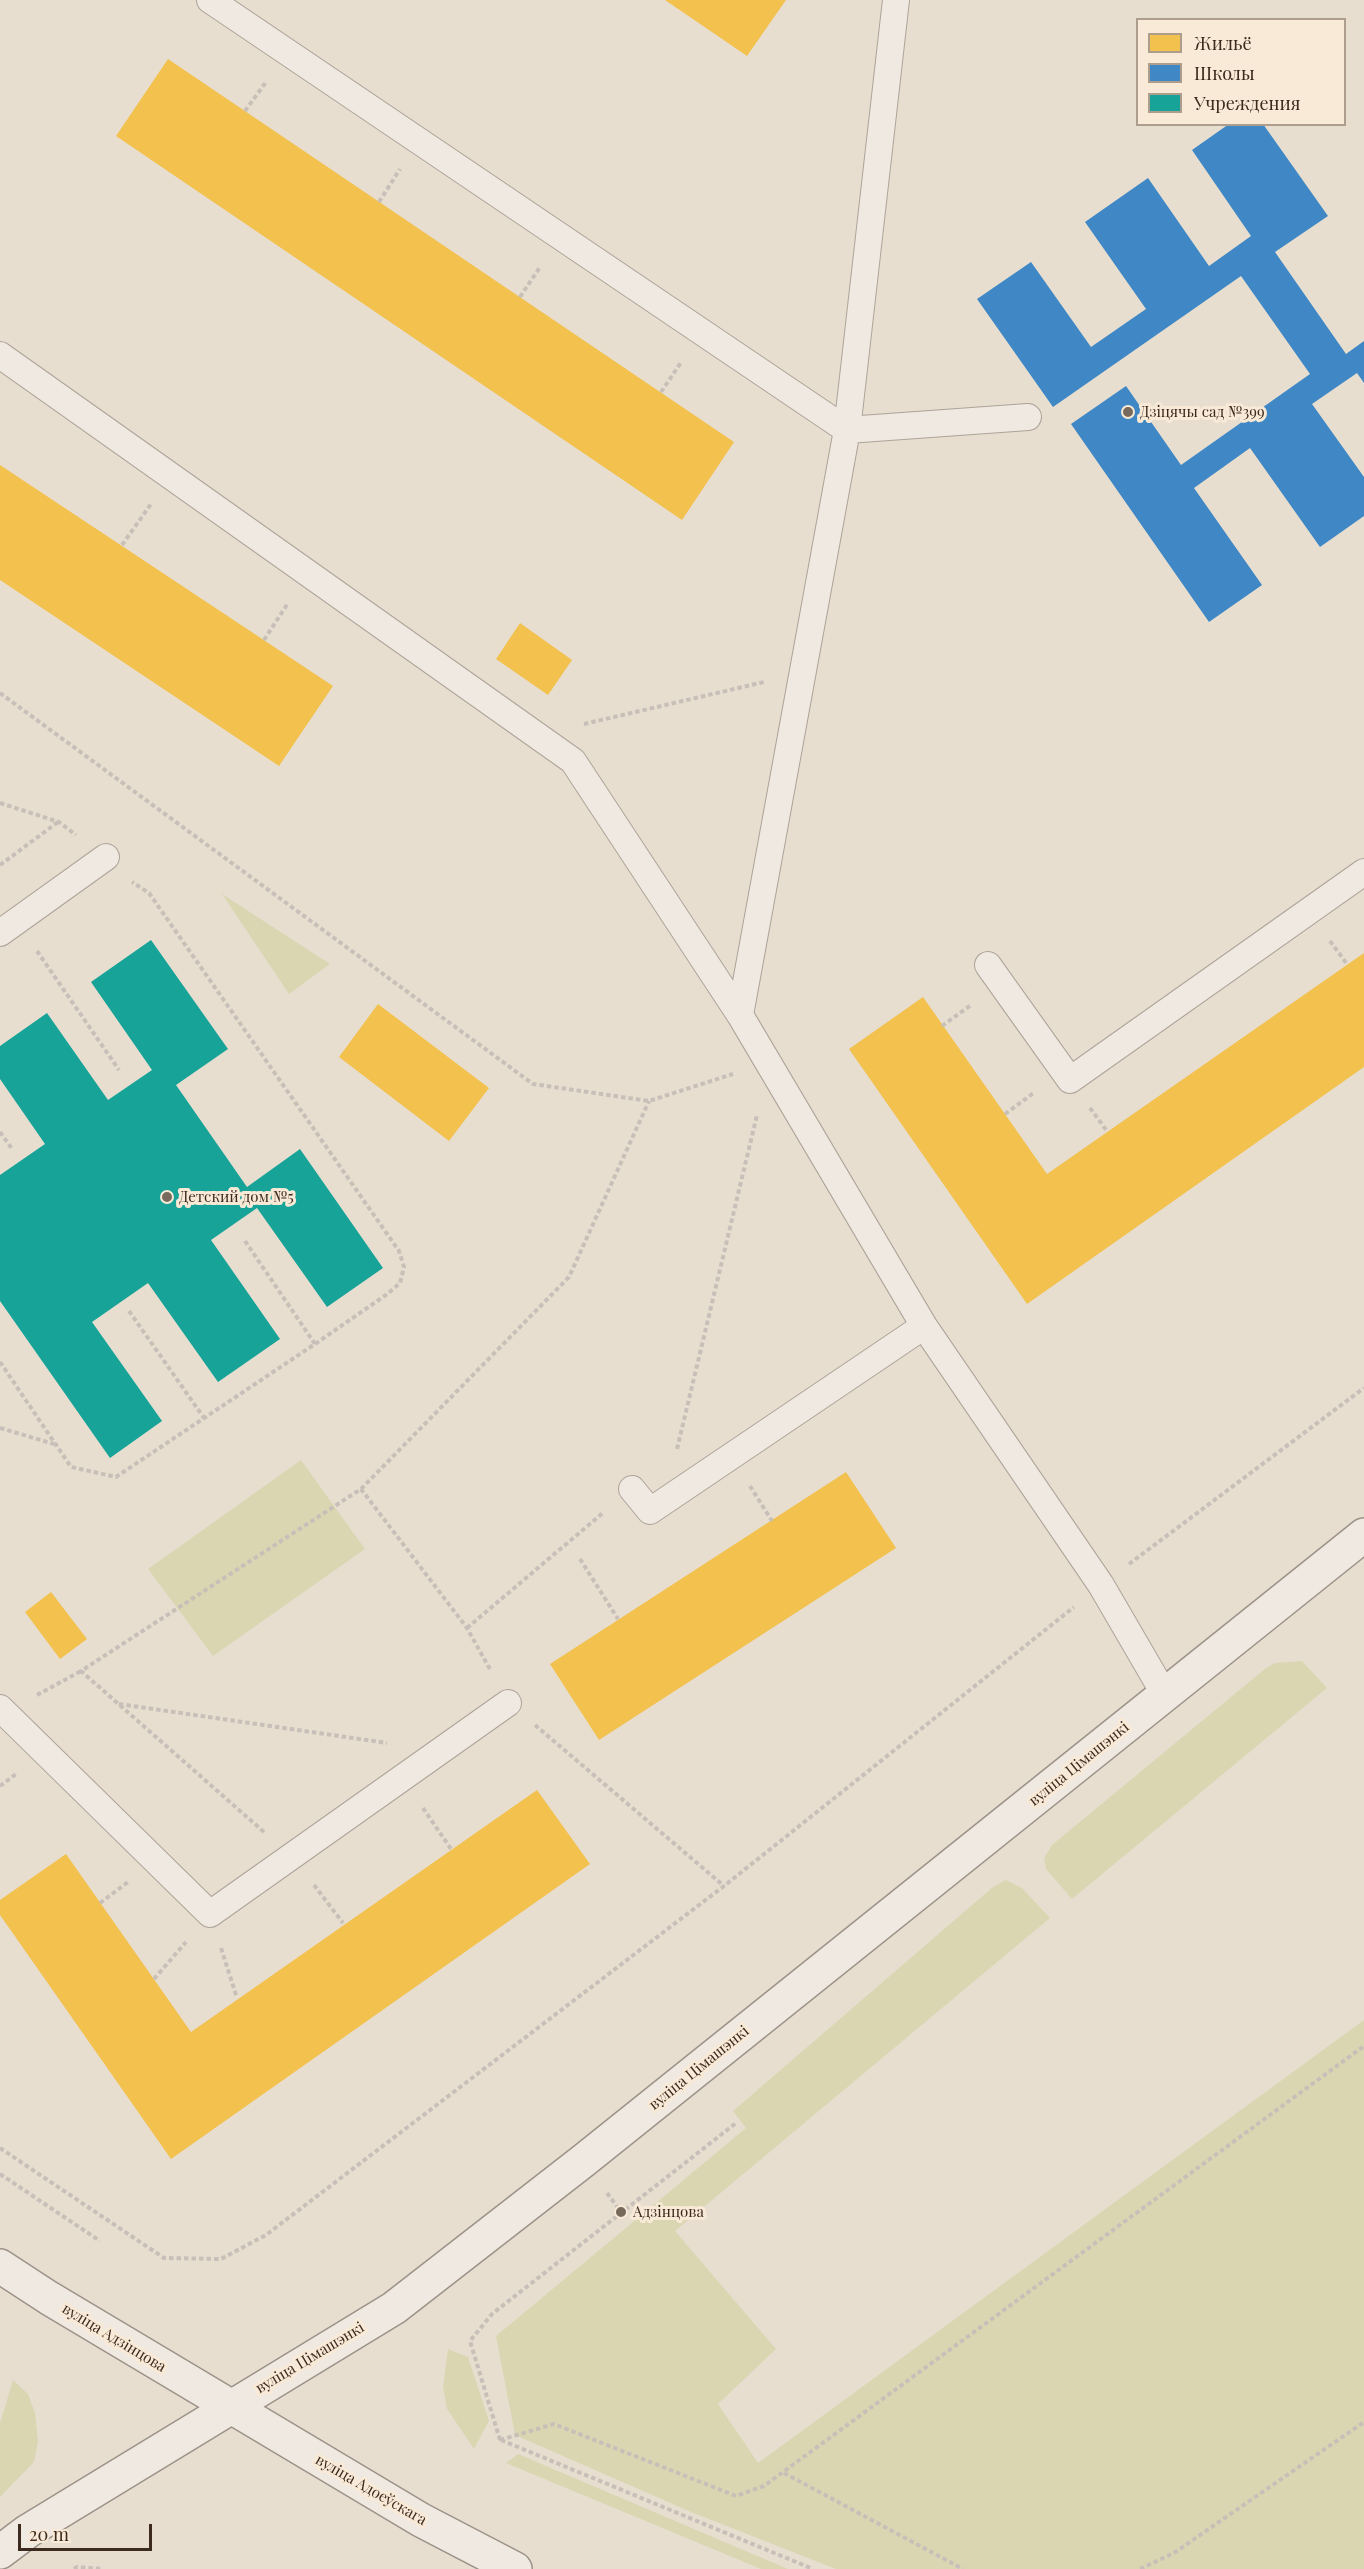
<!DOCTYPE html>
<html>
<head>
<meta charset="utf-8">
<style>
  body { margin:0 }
  #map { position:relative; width:1364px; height:2569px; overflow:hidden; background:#e7ded0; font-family:"Playfair Display",serif }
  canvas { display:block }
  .legend { position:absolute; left:1136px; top:18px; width:210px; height:108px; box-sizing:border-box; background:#f8ead6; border:2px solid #ad9d8d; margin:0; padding:8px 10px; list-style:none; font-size:18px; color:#3d2a1f }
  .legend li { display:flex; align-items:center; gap:12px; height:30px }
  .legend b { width:30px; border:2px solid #ad9d8d }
  .scale { position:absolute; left:18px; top:2524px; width:134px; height:27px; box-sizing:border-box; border:3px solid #3d2a1f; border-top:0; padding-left:8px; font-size:18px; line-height:21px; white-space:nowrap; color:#3d2a1f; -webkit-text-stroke:4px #f8ead6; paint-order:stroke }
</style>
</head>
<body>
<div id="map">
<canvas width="1364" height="2569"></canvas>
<ul class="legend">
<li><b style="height:16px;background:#f2c14e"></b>Жильё</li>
<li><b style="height:16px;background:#3f88c5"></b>Школы</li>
<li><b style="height:16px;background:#17a398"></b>Учреждения</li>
</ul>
<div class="scale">20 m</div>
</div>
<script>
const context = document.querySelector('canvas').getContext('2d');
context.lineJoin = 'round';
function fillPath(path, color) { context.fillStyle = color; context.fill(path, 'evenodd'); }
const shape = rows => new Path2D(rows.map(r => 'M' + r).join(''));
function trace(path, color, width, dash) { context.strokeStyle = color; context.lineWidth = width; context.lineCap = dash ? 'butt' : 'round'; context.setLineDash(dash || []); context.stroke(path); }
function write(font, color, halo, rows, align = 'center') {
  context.font = font + ' "Playfair Display",serif'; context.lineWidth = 6; context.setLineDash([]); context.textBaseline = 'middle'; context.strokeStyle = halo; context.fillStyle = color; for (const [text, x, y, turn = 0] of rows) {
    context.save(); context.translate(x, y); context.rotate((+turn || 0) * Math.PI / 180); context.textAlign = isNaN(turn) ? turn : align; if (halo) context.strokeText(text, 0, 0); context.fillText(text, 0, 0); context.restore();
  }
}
const green = shape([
  [222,894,330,964,289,994],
  [301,1460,365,1549,213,1656,148,1569],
  [1302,1661,1327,1688,1072,1899,1046,1869,1044,1858,1052,1845,1266,1668,1275,1663],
  [1006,1880,1022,1888,1050,1918,675,2231,776,2349,718,2404,758,2463,1364,2020,1364,2569,836,2569,691,2512,515,2435,496,2336,746,2128,733,2111,993,1887],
  [448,2349,468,2357,489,2421,474,2449,447,2409,443,2387],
  [13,2380,28,2394,35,2413,38,2441,34,2462,0,2497,0,2423],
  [518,2454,788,2569,761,2569,506,2463]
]);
const homes = shape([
  [665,0,786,0,747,56],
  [168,59,734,442,682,520,116,136],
  [0,465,333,686,279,766,0,580],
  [520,623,572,660,548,695,496,659],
  [1364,953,1364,1067,1027,1304,849,1049,923,997,1047,1174],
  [378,1004,489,1088,449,1141,339,1057],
  [846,1472,896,1548,599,1740,550,1664],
  [51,1592,87,1639,60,1659,25,1612],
  [537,1790,590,1864,171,2159,0,1915,0,1900,66,1854,191,2032]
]);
const schools = shape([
  [1229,124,1263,124,1328,216,1275,252,1346,354,1364,341,1364,383,1357,373,1312,404,1364,477,1364,516,1320,547,1250,448,1194,488,1262,585,1209,622,1071,424,1126,386,1181,465,1310,374,1241,276,1053,407,977,299,1031,262,1091,347,1146,309,1085,222,1148,178,1209,266,1251,236,1192,150]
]);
const public = shape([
  [151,940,228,1049,176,1085,247,1187,300,1149,383,1268,327,1307,257,1208,211,1240,280,1339,218,1382,148,1283,92,1322,162,1421,110,1458,0,1301,0,1175,45,1144,0,1079,0,1046,47,1013,108,1100,152,1070,91,982]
]);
const path = shape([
  [245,111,266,82],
  [379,202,400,169],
  [520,297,540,267],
  [661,392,682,361],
  [122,545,151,504],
  [264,640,288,603],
  [0,693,533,1084,649,1101,733,1074],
  [584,724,764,682],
  [0,803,59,822,76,835],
  [0,865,58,822],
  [1330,941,1347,964],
  [37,951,119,1070],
  [942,1026,971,1005],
  [1090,1108,1107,1131],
  [1005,1114,1035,1092],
  [0,1132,12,1149],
  [245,1241,315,1344],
  [129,1311,204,1418],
  [0,1362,71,1467,116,1477,315,1344,386,1295,400,1283,404,1267,399,1251,149,893,132,882],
  [0,1428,54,1444],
  [677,1449,757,1115],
  [750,1486,772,1521],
  [361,1489,569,1277,649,1101],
  [580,1559,618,1619],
  [1129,1564,1364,1388],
  [467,1628,604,1512],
  [37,1695,81,1671],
  [119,1704,387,1743],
  [535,1725,724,1886],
  [0,1786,16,1774],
  [423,1808,451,1849],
  [264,1832,81,1671,361,1489,467,1628,491,1671],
  [314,1885,343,1923],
  [100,1903,128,1882],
  [221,1948,237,1998],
  [154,1979,186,1942],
  [0,2148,164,2258,221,2259,266,2235,724,1886,1074,1607],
  [0,2174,100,2241],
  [607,2193,621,2212],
  [500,2440,554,2424,736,2496,764,2486,1364,2046],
  [500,2440,470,2341,492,2314,736,2123],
  [501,2440,813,2569],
  [784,2473,963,2569],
  [74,2569,77,2567,102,2569],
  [1140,2569,1174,2553,1364,2422]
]);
const service = shape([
  [210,0,847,430,1028,417],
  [0,355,573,761,740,1015,924,1326,1101,1585,1165,1695],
  [0,933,106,857],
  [988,965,1070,1080,1364,872],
  [740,1015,847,430,896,0],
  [632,1489,650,1511,924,1326],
  [0,1708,210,1914,508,1703]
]);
const secondary = shape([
  [0,2266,49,2298,421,2520,515,2569],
  [0,2552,28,2531,394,2308,583,2161,1364,1535]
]);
const markers = [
  [1128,412,6,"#78695d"],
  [167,1197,6,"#78695d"],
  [621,2212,6,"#78695d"]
];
const poiNames = [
  ["Дзіцячы сад №399",1140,412],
  ["Детский дом №5",179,1197],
  ["Адзінцова",633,2212]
];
const streetNames = [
  ["вуліца Цімашэнкі",1079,1764,-39],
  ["вуліца Цімашэнкі",699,2068,-39],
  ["вуліца Адзінцова",114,2338,31],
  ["вуліца Цімашэнкі",310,2358,-31],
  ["вуліца Адоеўскага",371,2490,30]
];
fillPath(green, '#dad6b2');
fillPath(homes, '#f2c14e');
fillPath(schools, '#3f88c5');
fillPath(public, '#17a398');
trace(service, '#ada398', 28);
trace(secondary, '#9c9288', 36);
trace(path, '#c8c0b8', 4, [4.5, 3]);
trace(service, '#efe9e2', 26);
trace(secondary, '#efe9e2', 33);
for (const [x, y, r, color] of markers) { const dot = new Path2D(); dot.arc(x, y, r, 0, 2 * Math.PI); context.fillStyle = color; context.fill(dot); trace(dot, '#f8ead6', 2); }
write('15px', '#3d2a1f', '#f8ead6', poiNames, 'left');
write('15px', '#3d2a1f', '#f8ead6', streetNames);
</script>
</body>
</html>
